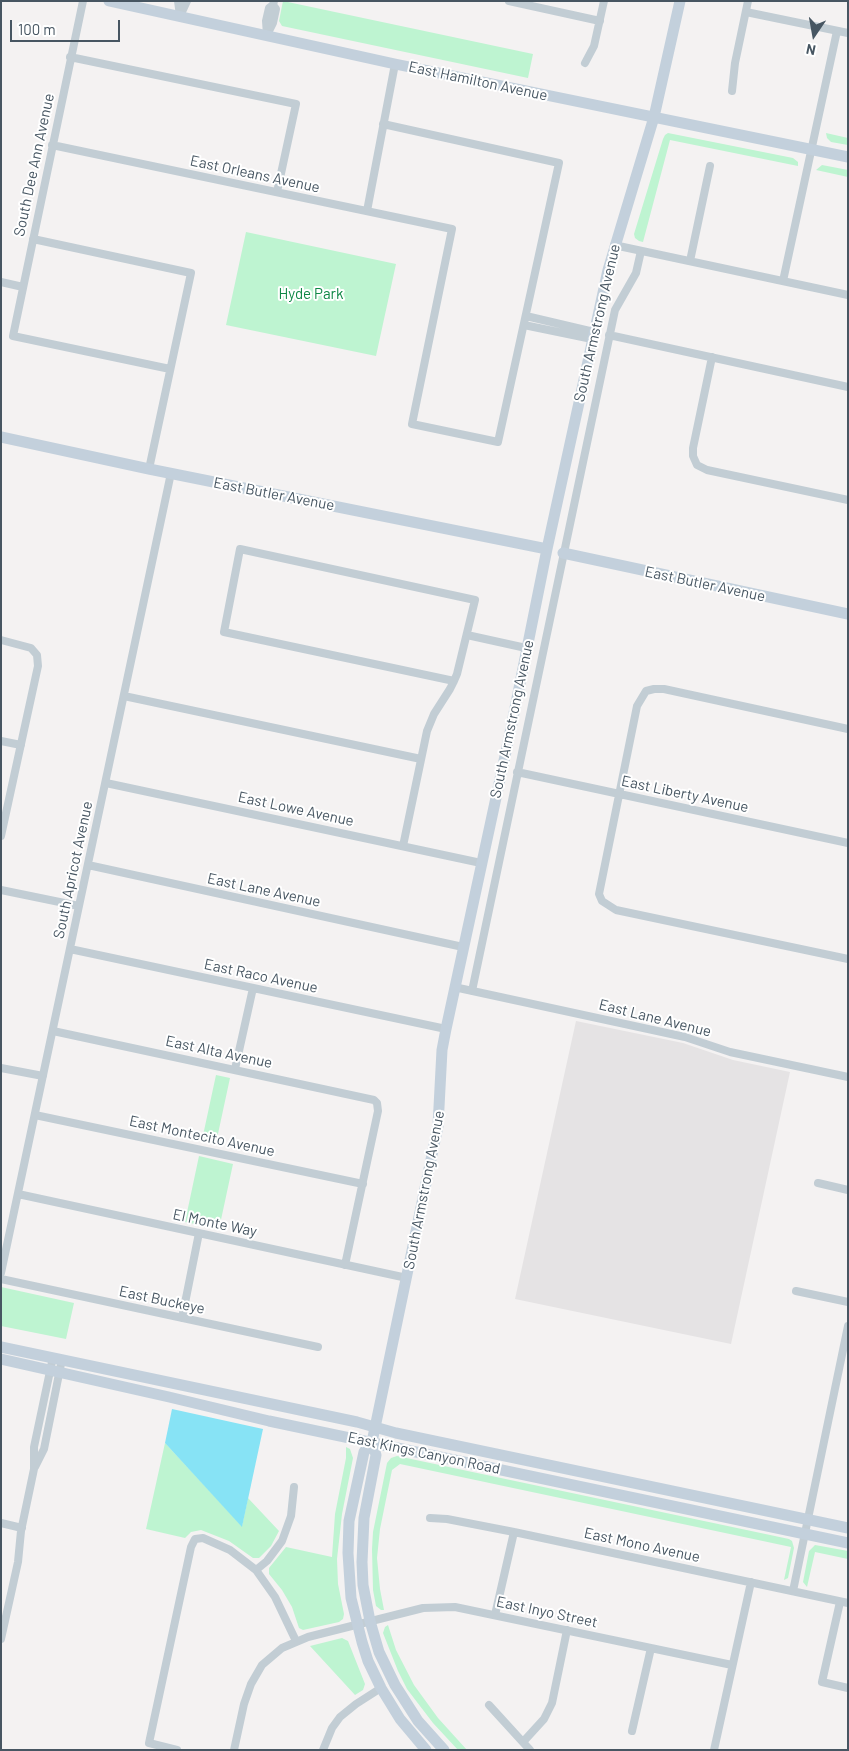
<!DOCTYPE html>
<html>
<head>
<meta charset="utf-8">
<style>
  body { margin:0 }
  #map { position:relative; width:849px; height:1751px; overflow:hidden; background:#f4f2f2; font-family:Barlow,sans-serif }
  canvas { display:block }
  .frame { position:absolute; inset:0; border:2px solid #475662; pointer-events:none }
  .north { position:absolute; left:789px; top:10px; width:50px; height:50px; -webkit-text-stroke:4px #fff; paint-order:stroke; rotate:192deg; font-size:14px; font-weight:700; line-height:20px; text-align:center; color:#475662 }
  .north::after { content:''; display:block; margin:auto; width:18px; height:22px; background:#475662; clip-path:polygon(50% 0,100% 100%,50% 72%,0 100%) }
  .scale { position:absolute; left:10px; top:20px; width:110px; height:22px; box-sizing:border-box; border:2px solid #475662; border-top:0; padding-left:6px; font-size:15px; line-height:18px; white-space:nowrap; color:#475662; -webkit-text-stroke:4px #fff; paint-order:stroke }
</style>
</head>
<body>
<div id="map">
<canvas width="849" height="1751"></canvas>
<div class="frame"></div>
<div class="north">N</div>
<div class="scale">100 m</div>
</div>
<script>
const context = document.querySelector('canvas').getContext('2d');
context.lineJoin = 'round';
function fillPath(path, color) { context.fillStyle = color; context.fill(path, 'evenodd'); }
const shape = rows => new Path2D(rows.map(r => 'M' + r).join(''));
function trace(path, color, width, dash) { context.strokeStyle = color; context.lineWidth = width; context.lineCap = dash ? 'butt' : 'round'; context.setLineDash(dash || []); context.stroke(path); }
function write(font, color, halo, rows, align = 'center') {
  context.font = font + ' Barlow,sans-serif'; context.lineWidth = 4; context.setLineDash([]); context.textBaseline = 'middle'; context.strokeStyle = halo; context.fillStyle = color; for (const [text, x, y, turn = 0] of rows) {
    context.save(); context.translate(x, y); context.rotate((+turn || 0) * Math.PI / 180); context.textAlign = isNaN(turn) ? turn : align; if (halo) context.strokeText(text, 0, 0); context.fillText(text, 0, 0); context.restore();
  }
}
const education = shape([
  [576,1021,683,1043,733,1060,790,1072,731,1344,515,1299]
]);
const green = shape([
  [283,1,533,54,528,78,282,26,279,21],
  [668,133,793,158,798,162,798,166,670,140,643,242,639,241,635,238,634,234,663,139,665,135],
  [826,133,848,138,848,145,831,142,827,138],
  [822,165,848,170,848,177,816,170],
  [246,232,396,264,376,356,226,325],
  [216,1075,230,1078,216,1143,202,1140],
  [199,1156,233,1164,219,1229,185,1222],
  [1,1287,74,1303,66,1339,1,1326],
  [165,1443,242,1526,248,1498,279,1531,271,1546,259,1558,253,1558,229,1541,201,1530,191,1532,185,1538,146,1529],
  [346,1447,350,1449,353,1458,342,1514,337,1559,338,1584,344,1614,343,1619,339,1622,303,1630,299,1628,292,1607,282,1590,269,1574,269,1568,286,1547,332,1557,335,1514,346,1458],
  [397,1456,789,1539,792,1541,794,1548,788,1578,784,1580,791,1547,400,1464,392,1470,380,1529,377,1558,380,1589,384,1610,381,1610,376,1606,373,1590,372,1549,373,1532,387,1463,391,1458],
  [815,1545,848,1551,848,1559,815,1552,807,1587,803,1582,809,1551],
  [388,1625,396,1650,414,1685,438,1718,467,1750,458,1750,433,1723,407,1689,398,1671,383,1633,385,1627],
  [342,1638,348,1641,365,1684,363,1690,355,1695,310,1646]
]);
const water = shape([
  [172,1409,263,1429,242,1527,165,1443]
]);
const street = shape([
  [83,1,13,336,170,369],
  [178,1,180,16],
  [509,1,600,21],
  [746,12,848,33],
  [180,16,187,1],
  [267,35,273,23,276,9,273,5,274,1],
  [267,35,266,21,269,8,273,5],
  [70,57,296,104,277,192],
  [585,63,594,46,604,1],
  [732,91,735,63,748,1],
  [52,145,452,229,412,424,498,442,559,163,383,124],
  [367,211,395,64],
  [33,239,191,273,149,469],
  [614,245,848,295],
  [690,261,710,166],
  [783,281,837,31],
  [1,282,23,287],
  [526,316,594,332],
  [524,325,592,339],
  [609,335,848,387],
  [712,357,693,448,693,456,697,465,707,470,848,500],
  [467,635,526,648],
  [1,640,31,648,37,655,38,666,1,836],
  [124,696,421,759],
  [848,729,664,689,654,689,646,691,637,706,599,894,602,901,616,910,848,959],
  [1,741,21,745],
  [517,772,848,843],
  [106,783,481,863],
  [403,846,427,731,434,714,450,689,454,681,457,674,475,600,240,549,224,632,454,681],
  [88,865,463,947],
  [1,890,79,906],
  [70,949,446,1029],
  [454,987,685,1037,730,1052,848,1077],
  [472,991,615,310,636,273,641,251],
  [53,1031,374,1100,377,1103,378,1111,345,1265],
  [1,1068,43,1076],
  [235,1069,253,988],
  [35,1115,363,1184],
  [818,1183,848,1190],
  [18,1194,407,1278],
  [1,1273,171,473],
  [1,1279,318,1347],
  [796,1291,848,1302],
  [182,1318,199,1233],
  [35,1467,44,1449,62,1359],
  [430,1518,447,1519,514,1532,848,1603],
  [1,1523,22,1528],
  [256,1570,267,1561,282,1541,291,1516,294,1487],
  [793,1591,848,1326],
  [840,1602,822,1682,848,1688],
  [495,1615,514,1532],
  [1,1639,18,1562,21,1531,34,1469,34,1447,53,1357],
  [489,1705,530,1750],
  [632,1731,651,1648],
  [523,1742,544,1719,552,1703,567,1630],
  [177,1750,149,1743,191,1547,195,1539,203,1538,230,1550,256,1570,275,1597,296,1641],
  [234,1750,244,1704,251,1684,262,1665,282,1648,308,1637,423,1608,455,1607,732,1665],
  [323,1750,332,1728,340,1717,356,1704,381,1688],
  [714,1750,751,1582]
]);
const secondary = shape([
  [109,1,395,64,848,157],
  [1,437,149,469,547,549],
  [563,553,848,614],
  [1,1347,357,1422,396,1433,848,1528],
  [1,1359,169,1397,269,1421,848,1543],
  [372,1442,364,1452,349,1521,348,1553,351,1598,362,1642,368,1661,381,1688,400,1719,426,1750],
  [444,1750,418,1721,395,1685,379,1652,370,1621,363,1585,362,1562,364,1518,376,1455,372,1442,438,1126,442,1050,446,1029,510,733,547,549,608,270,654,117,680,1]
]);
const streetNames = [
  ["East Hamilton Avenue",478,81,12],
  ["South Dee Ann Avenue",34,165,-78],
  ["East Orleans Avenue",255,174,12],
  ["South Armstrong Avenue",597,323,-77],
  ["East Butler Avenue",274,494,11],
  ["East Butler Avenue",705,584,12],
  ["South Armstrong Avenue",512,719,-78],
  ["East Liberty Avenue",685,794,12],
  ["East Lowe Avenue",296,809,12],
  ["South Apricot Avenue",73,870,-78],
  ["East Lane Avenue",264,890,12],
  ["East Raco Avenue",261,976,12],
  ["East Lane Avenue",655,1018,14],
  ["East Alta Avenue",219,1052,12],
  ["East Montecito Avenue",202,1136,12],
  ["South Armstrong Avenue",424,1190,-79],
  ["El Monte Way",215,1223,12],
  ["East Buckeye",162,1300,12],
  ["East Kings Canyon Road",424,1453,12],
  ["East Mono Avenue",642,1545,12],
  ["East Inyo Street",547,1612,12]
];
const parkNames = [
  ["Hyde Park",311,294]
];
fillPath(education, '#e5e3e4');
fillPath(green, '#bef4d1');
fillPath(water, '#87e3f5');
trace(street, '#c2cdd4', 8);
trace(secondary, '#c3d0dc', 11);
write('15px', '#475662', '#fff', streetNames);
write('15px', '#0e8745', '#fff', parkNames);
</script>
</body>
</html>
